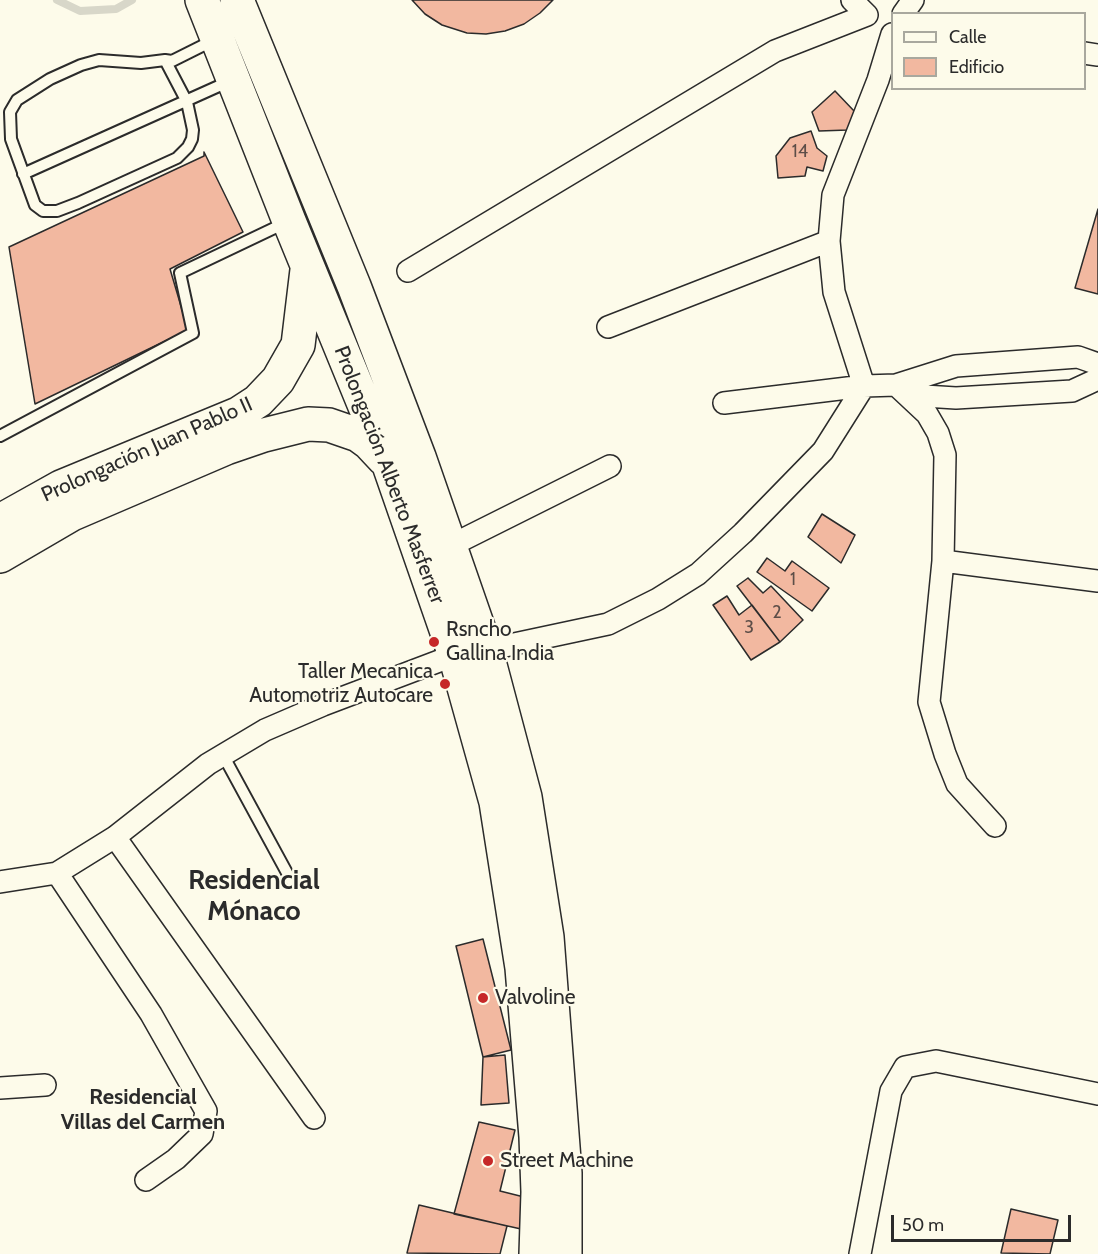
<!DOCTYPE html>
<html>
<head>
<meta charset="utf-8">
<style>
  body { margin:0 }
  #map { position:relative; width:1098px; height:1254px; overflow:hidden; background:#fdfbea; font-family:Cabin,sans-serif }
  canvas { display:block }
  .legend { position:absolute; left:891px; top:12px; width:195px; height:78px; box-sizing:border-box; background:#fdfbea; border:2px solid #a9a89e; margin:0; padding:8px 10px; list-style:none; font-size:18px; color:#2b2b2b }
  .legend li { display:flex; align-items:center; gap:12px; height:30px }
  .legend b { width:30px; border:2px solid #a9a89e }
  .scale { position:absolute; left:891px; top:1215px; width:180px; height:27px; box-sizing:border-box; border:3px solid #2b2b2b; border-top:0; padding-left:8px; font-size:18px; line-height:21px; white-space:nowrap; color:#2b2b2b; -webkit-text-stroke:4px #fdfbea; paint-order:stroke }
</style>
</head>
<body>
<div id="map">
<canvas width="1098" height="1254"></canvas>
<ul class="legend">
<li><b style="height:8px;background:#fdfbea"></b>Calle</li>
<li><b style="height:16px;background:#f2b8a0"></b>Edificio</li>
</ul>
<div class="scale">50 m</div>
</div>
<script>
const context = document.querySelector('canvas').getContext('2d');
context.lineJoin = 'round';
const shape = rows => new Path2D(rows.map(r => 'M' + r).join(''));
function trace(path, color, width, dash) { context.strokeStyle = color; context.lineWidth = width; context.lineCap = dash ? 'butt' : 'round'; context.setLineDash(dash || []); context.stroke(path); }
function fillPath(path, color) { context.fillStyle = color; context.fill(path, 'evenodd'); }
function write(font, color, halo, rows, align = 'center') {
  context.font = font + ' Cabin,sans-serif'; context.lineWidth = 4.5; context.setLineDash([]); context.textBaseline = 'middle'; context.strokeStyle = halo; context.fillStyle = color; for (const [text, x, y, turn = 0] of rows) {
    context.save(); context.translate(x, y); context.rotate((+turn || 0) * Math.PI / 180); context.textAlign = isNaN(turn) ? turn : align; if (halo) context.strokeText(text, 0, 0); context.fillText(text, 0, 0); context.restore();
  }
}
const stream = shape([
  [57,0,80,11,116,9,132,0]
]);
const building = shape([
  [412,0,553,0,540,13,524,24,505,31,486,34,467,33,442,25,425,14,412,0],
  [835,91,855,112,848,130,819,131,812,112,835,91],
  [811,131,817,148,827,156,823,171,807,167,805,176,778,178,776,156,790,138,811,131],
  [204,152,243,232,170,269,188,330,35,404,9,247,204,156,204,152],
  [1098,209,1098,294,1075,288,1098,209],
  [822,514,855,535,841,563,808,537,822,514],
  [767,558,785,571,792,561,829,588,812,611,757,572,767,558],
  [748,578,763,593,771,586,803,620,780,642,737,586,748,578],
  [727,596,739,615,752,605,780,642,751,660,713,605,727,596],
  [483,939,511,1050,483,1057,456,946,483,939],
  [505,1055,509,1103,481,1105,483,1057,505,1055],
  [479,1122,515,1130,500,1191,528,1198,521,1229,454,1214,479,1122],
  [419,1205,507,1226,500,1254,407,1253,419,1205],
  [1011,1209,1058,1220,1050,1254,1001,1253,1011,1209]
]);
const lane = shape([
  [165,60,187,102,193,130,192,139,188,147,177,158,78,203,57,211,43,211,35,205,11,139,10,112,17,100,50,79,81,65,99,60,141,63,165,60,172,61,214,40],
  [23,174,230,81],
  [0,436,193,333,180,273,285,223],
  [223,755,292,882]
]);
const street = shape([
  [903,14,913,0],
  [1084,53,1098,55],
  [408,271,775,51,867,15,852,0],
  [608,327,829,241],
  [896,385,927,414,938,433,945,455,943,561,929,702,945,754,957,784,995,826],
  [902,387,924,396,956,398,1072,391,1098,379],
  [724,403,864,386,896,385,956,366,1078,357,1098,364],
  [450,546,610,466],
  [943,561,1098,581],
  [486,650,608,624,658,599,698,574,743,533,823,451,864,386,834,292,829,241,833,195,878,80,892,34],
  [115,837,314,1118],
  [57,873,151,1014,206,1111,202,1134,176,1159,146,1180],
  [0,882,57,873,115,837,208,764,265,730,323,705,455,655],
  [0,1088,45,1085],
  [860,1254,891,1091,905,1067,936,1061,1098,1094]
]);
const primary = shape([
  [202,0,289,221,389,465,455,655,496,802,522,968,536,1137,538,1192,536,1254],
  [237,0,354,286,419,457,486,650,525,797,547,937,565,1173,565,1254],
  [0,521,61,487,238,414,258,401,278,380,298,345,307,270],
  [0,556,72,514,226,448,264,435,308,424,329,425,358,435,369,443,384,459]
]);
const markers = [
  [434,642,6,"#c62828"],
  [445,684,6,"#c62828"],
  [483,998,6,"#c62828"],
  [488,1161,6,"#c62828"]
];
const numberNames = [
  ["14",800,152],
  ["1",793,580],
  ["2",777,613],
  ["3",749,628]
];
const streetNames = [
  ["Prolongación Juan Pablo II",147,450,-24],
  ["Prolongación Alberto Masferrer",389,475,69]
];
const poiNames = [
  ["Rsncho",446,630],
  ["Gallina India",446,654],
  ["Taller Mecanica",433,672,"right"],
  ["Automotriz Autocare",433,696,"right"],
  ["Valvoline",495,998],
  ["Street Machine",500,1161]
];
const neighbourhoodNames = [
  ["Residencial",143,1098],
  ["Villas del Carmen",143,1123]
];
const districtNames = [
  ["Residencial",254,881],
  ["Mónaco",254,912]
];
trace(stream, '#d8d7c9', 8);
fillPath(building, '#f2b8a0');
trace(building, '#2b2b2b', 1.5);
trace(lane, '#2b2b2b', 14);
trace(street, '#2b2b2b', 24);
trace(primary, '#2b2b2b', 36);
trace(lane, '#fdfbea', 10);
trace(street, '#fdfbea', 21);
trace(primary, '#fdfbea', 33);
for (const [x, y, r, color] of markers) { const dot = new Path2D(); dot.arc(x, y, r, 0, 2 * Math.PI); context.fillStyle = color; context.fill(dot); trace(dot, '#fdfbea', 2); }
write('18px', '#5d4e48', null, numberNames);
write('21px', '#2b2b2b', '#fdfbea', streetNames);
write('21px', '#2b2b2b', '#fdfbea', poiNames, 'left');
write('bold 22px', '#2b2b2b', '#fdfbea', neighbourhoodNames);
write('bold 27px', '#2b2b2b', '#fdfbea', districtNames);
</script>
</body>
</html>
